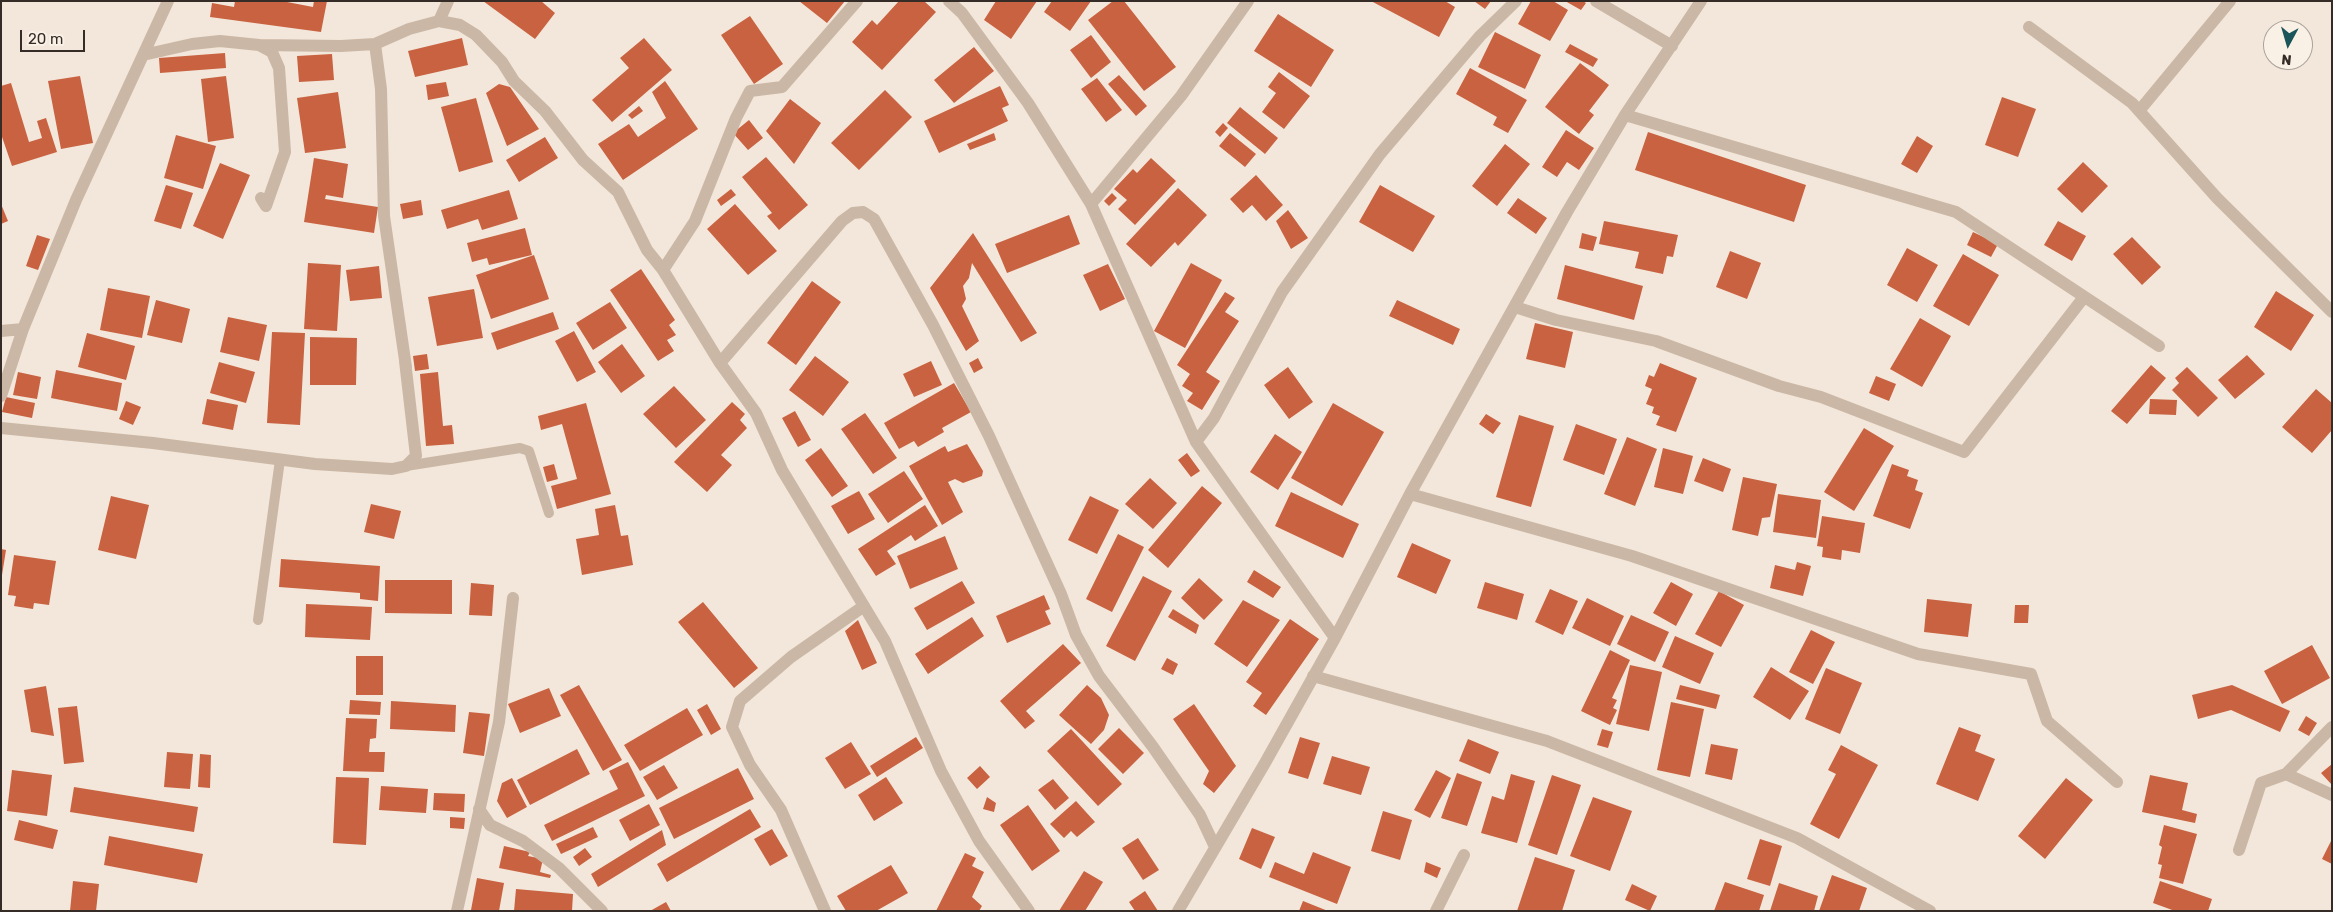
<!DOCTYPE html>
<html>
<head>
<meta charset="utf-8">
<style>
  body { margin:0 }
  #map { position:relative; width:2333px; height:912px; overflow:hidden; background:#f2e7da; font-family:Rubik,sans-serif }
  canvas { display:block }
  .frame { position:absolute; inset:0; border:2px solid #362c27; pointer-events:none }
  .north { position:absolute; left:2263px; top:20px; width:50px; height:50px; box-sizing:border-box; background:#faf1e6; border:1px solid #aca29a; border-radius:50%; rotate:186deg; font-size:14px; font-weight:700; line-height:20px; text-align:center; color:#362c27 }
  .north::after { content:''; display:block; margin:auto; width:18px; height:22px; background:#1b5459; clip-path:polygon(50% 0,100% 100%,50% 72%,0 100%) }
  .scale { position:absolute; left:20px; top:30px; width:65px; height:22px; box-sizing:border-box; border:2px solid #362c27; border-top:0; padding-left:6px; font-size:15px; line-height:18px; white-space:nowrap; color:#362c27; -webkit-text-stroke:4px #faf1e6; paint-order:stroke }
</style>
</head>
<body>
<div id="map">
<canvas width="2333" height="912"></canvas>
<div class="frame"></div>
<div class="north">N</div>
<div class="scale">20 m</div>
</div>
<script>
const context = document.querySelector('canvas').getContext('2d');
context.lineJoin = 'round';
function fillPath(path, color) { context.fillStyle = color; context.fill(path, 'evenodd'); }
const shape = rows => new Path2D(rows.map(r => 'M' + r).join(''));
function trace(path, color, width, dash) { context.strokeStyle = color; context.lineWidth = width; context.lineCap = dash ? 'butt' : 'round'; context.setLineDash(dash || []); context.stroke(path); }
const building = shape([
  [235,1,282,1,313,7,314,1,327,1,321,32,210,17,212,3,234,7],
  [483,1,541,1,555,13,535,39],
  [799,1,845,1,827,23],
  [899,1,924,1,936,12,882,70,852,42,872,20,877,25],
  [996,1,1037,1,1011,39,984,20],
  [1052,1,1091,1,1070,31,1044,12],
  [1113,1,1124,1,1176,67,1144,91,1088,20],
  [1371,1,1445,1,1455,7,1439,37],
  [1474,1,1491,1,1485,9],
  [1531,1,1553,1,1568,10,1550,41,1518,24],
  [1565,1,1583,1,1586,3,1581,10],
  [1278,14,1334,50,1311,87,1254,51],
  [750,16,783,64,754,84,721,35],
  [1495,32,1541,55,1525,89,1478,67],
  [1091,35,1111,62,1091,78,1070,50],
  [462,38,468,65,415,77,408,51],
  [644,38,672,70,612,122,592,100,629,68,620,58],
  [1570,44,1598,59,1593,67,1565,52],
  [974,47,994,71,954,103,934,80],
  [225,53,226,68,160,73,159,58],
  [332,54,334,80,299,82,297,56],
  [1580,63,1609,85,1589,111,1594,115,1579,134,1545,107],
  [1470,68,1527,100,1508,133,1493,125,1497,117,1456,94],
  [1279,72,1310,96,1284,129,1262,112,1276,93,1268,87],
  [1119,75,1147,106,1136,116,1108,84],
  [80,76,93,143,61,149,48,81],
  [226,76,234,138,208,142,201,79],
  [1097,78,1122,110,1106,122,1081,89],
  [665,81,698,129,623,180,598,144,629,124,638,137,666,118,652,92],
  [446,82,449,96,428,100,426,85],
  [11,83,29,142,42,138,37,121,46,118,57,152,12,166,1,134,1,86],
  [499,84,510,87,539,129,507,146,486,93],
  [1000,86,1009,105,1002,108,1008,121,939,153,924,121],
  [885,90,912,117,859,170,831,143],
  [338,92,346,148,305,153,297,98],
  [2002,97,2036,109,2018,157,1985,145],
  [476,98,493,162,459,172,441,107],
  [790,99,821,123,794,164,766,131],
  [639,106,643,111,632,119,628,115],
  [1240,107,1278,138,1265,154,1227,123],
  [749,120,763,138,748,150,733,133],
  [1223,123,1228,128,1220,137,1215,132],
  [1566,130,1594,148,1579,170,1567,162,1557,177,1542,167],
  [1648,132,1806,185,1794,222,1635,170],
  [994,133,996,140,970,150,967,144],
  [1230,133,1256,154,1245,167,1219,146],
  [176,135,216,146,203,189,164,178],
  [1917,136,1933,146,1917,173,1901,164],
  [545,137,558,158,519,182,506,160],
  [1505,144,1530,164,1497,206,1472,186],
  [766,157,808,205,779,230,767,216,772,213,742,177],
  [314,158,348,164,343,198,326,195,325,199,378,207,374,233,304,222],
  [1151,158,1176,181,1135,225,1118,209,1127,200,1114,189,1133,169,1137,173],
  [2083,162,2108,186,2082,213,2057,189],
  [220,163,250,175,223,239,193,226],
  [1256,175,1283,205,1266,221,1252,205,1243,213,1230,199],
  [166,185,193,193,181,229,154,221],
  [1380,185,1435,216,1413,252,1359,222],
  [1178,188,1207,215,1178,246,1175,242,1151,267,1126,244],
  [731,189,736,195,721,206,717,200],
  [509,190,518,219,482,230,478,219,447,229,441,210],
  [1112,193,1117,198,1109,206,1104,201],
  [1518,198,1547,218,1536,234,1507,213],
  [421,200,423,215,403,219,400,204],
  [1,204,8,221,1,224],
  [735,204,777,251,748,275,707,229],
  [1288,210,1308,238,1291,249,1276,221],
  [1069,215,1080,244,1007,273,995,244],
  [1604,221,1678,235,1673,257,1667,256,1663,274,1635,268,1639,252,1599,244],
  [2058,221,2086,236,2072,261,2044,245],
  [525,228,532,255,489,265,487,258,472,262,467,243],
  [1973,232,1998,244,1991,257,1967,245],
  [973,233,1037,333,1021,342,972,263,969,278,963,286,966,299,962,306,979,341,966,351,930,288],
  [1582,233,1597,237,1593,251,1579,248],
  [37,235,50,239,38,270,26,266],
  [2132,237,2161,267,2142,285,2113,254],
  [1907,248,1938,265,1917,302,1887,285],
  [1730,251,1761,263,1747,299,1716,287],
  [1963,254,1999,275,1969,326,1933,306],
  [534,255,549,299,491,319,476,275],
  [308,263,341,265,337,331,304,329],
  [1191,263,1222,280,1185,348,1154,331],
  [1108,264,1125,299,1100,311,1083,275],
  [1565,265,1643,286,1634,320,1557,299],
  [379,266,382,298,350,301,346,270],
  [641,269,675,320,669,325,676,335,667,340,674,351,658,361,610,290],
  [812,281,841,302,796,365,767,343],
  [108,288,150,296,142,338,100,330],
  [474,289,483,338,437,346,428,297],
  [2276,291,2314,315,2291,351,2254,327],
  [1225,292,1235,298,1225,312,1239,321,1206,372,1220,381,1202,410,1187,401,1193,393,1182,386,1190,374,1177,365],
  [156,300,190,309,182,343,147,335],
  [1397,300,1460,329,1453,345,1389,316],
  [610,302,627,328,593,350,576,323],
  [553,312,559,329,497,350,491,333],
  [228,317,267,325,259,361,220,352],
  [1920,318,1951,336,1922,387,1890,369],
  [1535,323,1573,332,1565,368,1526,359],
  [574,331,596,372,577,382,555,341],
  [272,332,305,333,300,425,267,423],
  [87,333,135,346,126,380,78,367],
  [310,337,357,338,356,385,310,385],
  [622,344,645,376,621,393,598,362],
  [427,354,429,369,415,371,413,356],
  [2247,355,2265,374,2235,399,2218,380],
  [815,356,849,382,823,416,789,390],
  [978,358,983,368,974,373,969,363],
  [931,361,942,385,914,397,903,374],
  [219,362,255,372,246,403,210,393],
  [1660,363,1697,378,1676,432,1656,425,1660,416,1652,413,1654,407,1646,404,1652,389,1645,386,1649,375,1654,377],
  [2151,365,2166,378,2127,424,2111,411],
  [1288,367,1313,402,1289,419,1264,385],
  [2187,367,2218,398,2198,417,2172,390,2179,383,2175,378],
  [56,370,122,383,117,411,51,398],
  [18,372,41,377,37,399,13,395],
  [438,372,443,426,452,425,454,444,426,446,420,374],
  [1876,376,1896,384,1889,401,1869,393],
  [954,383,971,412,942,428,944,432,918,447,914,441,899,449,884,423],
  [674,386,706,420,676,448,643,414],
  [2316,389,2332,403,2332,430,2312,453,2282,427],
  [6,397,35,403,32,418,2,412],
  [207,399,238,405,233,430,202,424],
  [2150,399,2177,400,2176,415,2149,414],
  [126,401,141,407,133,425,119,419],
  [732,402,745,414,740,420,747,428,721,455,732,465,707,492,674,462],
  [586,403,611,494,557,509,551,486,577,479,562,424,541,430,538,416],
  [1333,403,1384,432,1342,506,1291,478],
  [795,411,811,440,798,447,782,418],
  [865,413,897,458,873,474,841,429],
  [1486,414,1501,423,1493,434,1479,424],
  [1519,415,1554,426,1531,507,1496,497],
  [1576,424,1617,439,1604,475,1563,460],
  [1864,428,1894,446,1854,511,1824,492],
  [1275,434,1302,452,1278,490,1250,472],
  [1627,437,1657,449,1635,506,1604,494],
  [967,444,983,471,982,476,963,483,955,479,948,482,963,512,942,525,909,466,945,446,948,452],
  [821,448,848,486,832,497,805,460],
  [1663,448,1693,456,1683,494,1654,487],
  [1187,453,1200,471,1191,477,1178,460],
  [1703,458,1731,469,1723,492,1694,481],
  [554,464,558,479,547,482,543,467],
  [1892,464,1909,470,1907,476,1918,480,1915,490,1923,493,1910,529,1873,516],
  [904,471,923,499,888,523,868,494],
  [1743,477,1777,484,1770,517,1762,518,1758,536,1732,530],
  [1150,478,1177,503,1153,529,1125,504],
  [1202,486,1222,503,1168,568,1148,550],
  [859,491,875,519,848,534,831,506],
  [1291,492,1359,524,1343,558,1275,526],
  [1778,494,1821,500,1816,538,1773,532],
  [111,496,149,505,136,559,98,550],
  [1090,496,1119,510,1097,554,1068,540],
  [371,504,401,511,394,539,364,532],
  [615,505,621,536,628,535,633,565,582,575,576,539,599,535,595,509],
  [925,505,938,526,915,541,911,535,887,551,896,564,876,576,858,549],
  [1822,516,1865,523,1860,553,1842,550,1841,560,1822,557,1823,547,1817,546],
  [1118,534,1144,547,1112,612,1086,599],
  [945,536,958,569,910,589,897,556],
  [1412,543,1451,560,1436,594,1397,577],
  [1,549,6,550,2,575,1,575],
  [14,555,56,561,49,605,34,603,33,609,14,606,16,596,8,595],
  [281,559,380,566,378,601,360,599,360,593,279,587],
  [1797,562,1811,566,1803,596,1770,588,1775,565,1795,570],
  [1254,570,1281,587,1273,598,1247,582],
  [1143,576,1172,591,1135,661,1106,646],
  [1199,578,1223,600,1204,620,1181,598],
  [385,580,452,580,452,614,385,613],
  [962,581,975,603,927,630,914,608],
  [1485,582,1524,594,1517,620,1477,608],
  [1671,582,1693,594,1676,626,1653,613],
  [471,583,494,585,492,616,469,615],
  [1550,589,1578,601,1563,635,1535,622],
  [1719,591,1744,605,1721,647,1695,634],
  [1044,595,1050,609,1045,611,1051,624,1007,643,996,616],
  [1587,598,1624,616,1610,646,1572,628],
  [1927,599,1972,604,1968,637,1924,632],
  [1243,600,1280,620,1247,667,1214,644],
  [703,602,758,668,734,688,678,622],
  [306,604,372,607,370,640,305,637],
  [2015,605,2029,605,2028,623,2014,623],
  [1173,609,1199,625,1196,634,1168,617],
  [1631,615,1669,632,1655,662,1617,644],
  [972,617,984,636,928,674,915,654],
  [1290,619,1319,639,1266,715,1253,706,1262,693,1246,682],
  [858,620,877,663,862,670,845,631],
  [1811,630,1835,642,1813,684,1789,672],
  [1675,636,1714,653,1700,684,1662,667],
  [1063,644,1081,663,1026,711,1035,721,1025,729,1000,701],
  [2312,645,2330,678,2282,704,2264,671],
  [1610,650,1630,660,1612,698,1617,700,1613,708,1617,710,1610,725,1581,711],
  [356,656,383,656,383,695,356,695],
  [1167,658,1178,664,1173,675,1161,669],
  [1630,665,1662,672,1649,731,1616,724],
  [1771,667,1809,691,1790,720,1753,697],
  [1826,668,1862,683,1840,734,1805,719],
  [579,685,622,760,603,771,560,695],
  [1087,685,1101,698,1109,715,1104,730,1091,744,1059,715],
  [1680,685,1720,695,1716,709,1676,699],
  [2232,685,2290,711,2280,732,2231,710,2198,719,2192,695],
  [46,686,54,736,31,732,24,690],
  [549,688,561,716,520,733,508,704],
  [350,700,381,702,380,715,349,714],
  [391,701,456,705,455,732,390,729],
  [1671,702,1704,709,1690,777,1657,770],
  [707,704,721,729,711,735,697,710],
  [1194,704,1236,766,1214,793,1203,784,1209,771,1173,719],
  [77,706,84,762,64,764,58,708],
  [687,708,703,735,640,771,624,745],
  [469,712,490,714,484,756,463,753],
  [2306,716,2317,723,2309,736,2298,730],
  [346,718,377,719,376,738,370,739,369,752,385,752,384,772,343,771],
  [1959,727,1981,735,1975,751,1995,759,1978,801,1936,784],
  [1119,728,1144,753,1123,774,1098,749],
  [1071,729,1122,784,1098,806,1047,751],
  [1602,729,1613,732,1608,748,1597,745],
  [916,737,923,748,877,777,870,766],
  [1300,737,1320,743,1308,779,1288,773],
  [1468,739,1499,752,1490,774,1459,761],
  [851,742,871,774,845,789,825,758],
  [1711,744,1738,749,1732,780,1705,774],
  [1841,745,1878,765,1839,839,1810,824,1836,774,1828,770],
  [577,749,590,774,530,805,517,780],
  [167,752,193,754,190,789,164,787],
  [200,754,211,755,210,788,198,787],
  [1332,756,1370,767,1361,795,1323,784],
  [628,762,645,796,552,841,544,825,618,789,609,771],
  [2332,764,2332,785,2321,773],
  [664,765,678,788,657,800,643,777],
  [980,766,990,777,977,789,967,778],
  [738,768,754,799,674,839,659,808],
  [12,770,52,775,47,816,7,811],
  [1436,770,1451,778,1430,818,1414,810],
  [1457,773,1482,782,1467,826,1441,818],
  [1511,774,1535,781,1517,843,1481,833,1492,796,1504,800],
  [1552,775,1581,785,1557,855,1528,845],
  [2150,775,2188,783,2182,810,2197,814,2195,823,2142,812],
  [336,777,369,778,366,845,333,843],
  [886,777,903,803,874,821,858,795],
  [512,778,527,807,507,818,497,801,502,783],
  [2066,778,2093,800,2045,859,2018,836],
  [1053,779,1069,798,1055,810,1038,790],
  [381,786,428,789,426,813,379,810],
  [74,787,198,807,194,832,70,812],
  [434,793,465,794,464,812,433,810],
  [987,797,996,803,994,812,983,809],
  [1593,797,1632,811,1610,871,1570,856],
  [1076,801,1095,822,1077,837,1071,831,1064,838,1050,824],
  [649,804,660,825,630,841,619,820],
  [1028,805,1060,851,1032,871,1000,825],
  [750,809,761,827,667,882,657,864],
  [1383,811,1412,820,1400,860,1371,851],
  [450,817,465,818,464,829,450,828],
  [19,820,58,830,53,849,14,840],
  [2164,825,2197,834,2183,884,2159,878,2162,865,2158,864,2162,847,2159,845],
  [593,827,598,837,561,854,556,844],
  [1252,828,1275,837,1261,869,1239,859],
  [772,829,788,856,770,866,754,839],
  [662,830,666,845,598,887,591,874],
  [109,836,203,854,197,883,104,865],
  [1138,838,1159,870,1143,880,1122,848],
  [1760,839,1782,846,1770,886,1747,879],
  [2332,839,2332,864,2322,859],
  [504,846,530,852,528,856,543,859,540,872,551,875,550,878,499,868],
  [585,848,592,857,579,866,573,857],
  [1313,852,1351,867,1337,904,1269,877,1275,862,1304,874],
  [965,853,976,858,972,866,984,872,972,897,982,906,979,911,936,911],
  [1535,857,1575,870,1562,911,1517,911],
  [1426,862,1441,868,1437,878,1424,872],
  [891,865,908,893,876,911,846,911,837,896],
  [1084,871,1103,882,1085,911,1059,911],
  [1832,875,1867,888,1859,911,1819,911],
  [477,878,504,883,499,911,471,910],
  [73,881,99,884,96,911,70,911],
  [2160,881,2212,899,2208,911,2175,911,2153,903],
  [1725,882,1764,895,1759,911,1714,911],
  [1779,883,1818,896,1814,911,1770,911],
  [1632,884,1657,896,1650,911,1625,900],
  [516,889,573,894,572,911,514,911],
  [1145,891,1158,911,1135,911,1129,902],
  [1303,901,1328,911,1299,911],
  [666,902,671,911,650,911]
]);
const lane = shape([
  [406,466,520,448,529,451,549,513],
  [258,620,280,460]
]);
const street = shape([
  [949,1,962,13,1028,103,1091,204,1196,442,1335,638],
  [1596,1,1672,46],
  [439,21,448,1],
  [2029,27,2132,103,2217,198,2332,312],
  [375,44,381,89,384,216,406,367],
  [259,45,341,46,375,44,409,29,439,21,460,25,476,35,502,62,514,81,545,111,583,160,618,192,647,250,663,270,720,363,756,413,782,470,885,641,941,771,979,841,1029,911],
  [143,55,192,44,220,41,259,45,272,52,279,68,285,152,266,206,261,198],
  [2139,111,2230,1],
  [1625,115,1956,212,2159,346],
  [1091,204,1181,96,1248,1],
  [663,270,695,221,736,118,750,91,782,87,857,1],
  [1515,307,1556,320,1656,341,1779,386,1821,397,1964,452,2084,297],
  [1,331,23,329],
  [720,363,842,221,853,213,863,212,874,219,933,325,989,436,1061,594,1076,635,1099,676,1153,747,1200,815,1215,847],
  [1,396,23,329,76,200,168,1],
  [1,428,153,443,315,464,392,469,406,466,416,456,405,361],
  [1196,442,1214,418,1282,292,1380,154,1480,36,1516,1],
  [1410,494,1632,556,1918,654,2031,674,2047,721,2117,782],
  [1313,676,1547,741,1797,838,1930,911],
  [2286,774,2332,727],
  [479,809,490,825,523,841,559,868,602,911],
  [2239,850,2261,783,2286,774,2332,795],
  [457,911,499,722,513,598],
  [825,911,781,810,750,765,732,727,740,701,791,657,864,606],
  [1178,911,1265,763,1335,638,1410,494,1567,212,1625,115,1701,1],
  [1436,911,1464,855]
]);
fillPath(building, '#c96240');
trace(lane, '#cbb7a5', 10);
trace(street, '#cbb7a5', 12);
</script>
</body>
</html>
